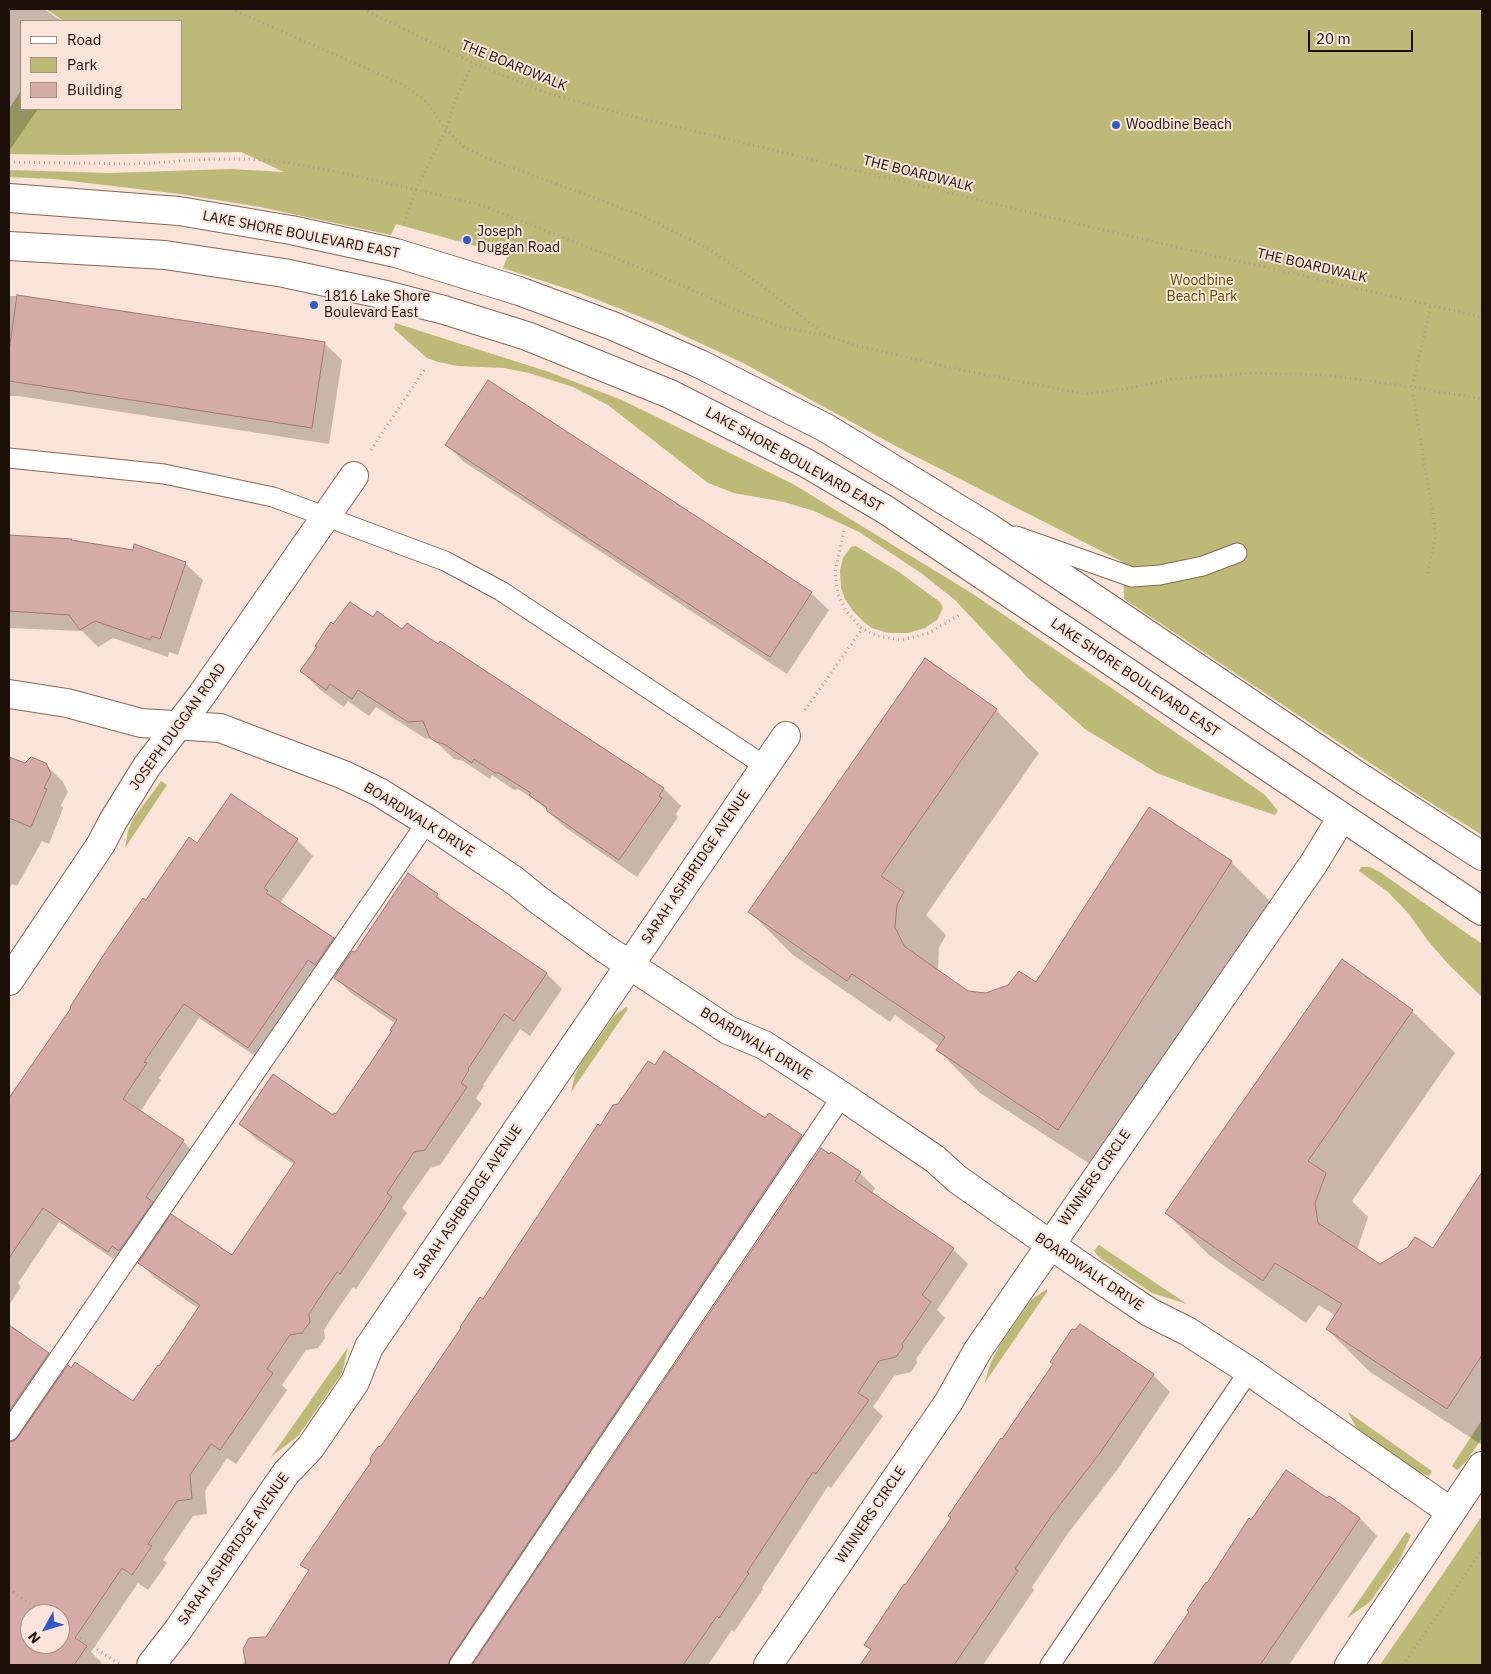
<!DOCTYPE html>
<html>
<head>
<meta charset="utf-8">
<style>
  body { margin:0 }
  #map { position:relative; width:1491px; height:1674px; overflow:hidden; background:#fae3d8; font-family:"IBM Plex Sans",sans-serif }
  canvas { display:block }
  .frame { position:absolute; inset:0; border:10px solid #1b0f08; pointer-events:none }
  .legend { position:absolute; left:20px; top:20px; width:162px; height:90px; box-sizing:border-box; background:#fae3d8; border:1px solid #a18e85; margin:0; padding:6px 9px; list-style:none; font-size:15px; color:#1b0f08 }
  .legend li { display:flex; align-items:center; gap:10px; height:25px }
  .legend b { width:25px; border:1px solid #a18e85 }
  .north { position:absolute; left:20px; top:1604px; width:50px; height:50px; box-sizing:border-box; background:#fae3d8; border:1px solid #a18e85; border-radius:50%; rotate:231deg; font-size:14px; font-weight:700; line-height:20px; text-align:center; color:#1b0f08 }
  .north::after { content:''; display:block; margin:auto; width:18px; height:22px; background:#3059c9; clip-path:polygon(50% 0,100% 100%,50% 72%,0 100%) }
  .scale { position:absolute; left:1308px; top:30px; width:105px; height:22px; box-sizing:border-box; border:2px solid #1b0f08; border-top:0; padding-left:6px; font-size:15px; line-height:18px; white-space:nowrap; color:#1b0f08; -webkit-text-stroke:4px #fae3d8; paint-order:stroke }
</style>
</head>
<body>
<div id="map">
<canvas width="1491" height="1674"></canvas>
<div class="frame"></div>
<ul class="legend">
<li><b style="height:6px;background:#fff"></b>Road</li>
<li><b style="height:14px;background:#bcba76"></b>Park</li>
<li><b style="height:14px;background:#d5abaa"></b>Building</li>
</ul>
<div class="north">N</div>
<div class="scale">20 m</div>
</div>
<script>
const context = document.querySelector('canvas').getContext('2d');
context.lineJoin = 'round';
function fillPath(path, color) { context.fillStyle = color; context.fill(path, 'evenodd'); }
const shape = rows => new Path2D(rows.map(r => 'M' + r).join(''));
function trace(path, color, width, dash) { context.strokeStyle = color; context.lineWidth = width; context.lineCap = dash ? 'butt' : 'round'; context.setLineDash(dash || []); context.stroke(path); }
function write(font, color, halo, rows, align = 'center') {
  context.font = font + ' "IBM Plex Sans",sans-serif'; context.lineWidth = 4; context.setLineDash([]); context.textBaseline = 'middle'; context.strokeStyle = halo; context.fillStyle = color; for (const [text, x, y, turn = 0] of rows) {
    context.save(); context.translate(x, y); context.rotate((+turn || 0) * Math.PI / 180); context.textAlign = isNaN(turn) ? turn : align; if (halo) context.strokeText(text, 0, 0); context.fillText(text, 0, 0); context.restore();
  }
}
const green = shape([
  [46,9,1482,9,1482,835,1412,791,1124,599,1123,562,905,451,743,363,661,325,580,293,503,268,508,255,396,224,391,235,260,207,180,194,54,179,9,177,9,170,109,173,231,169,284,172,241,152,68,155,9,154,9,109,21,90,21,109,181,109,181,21,64,21],
  [395,323,549,372,622,400,793,484,973,594,1119,693,1265,795,1278,811,1275,815,1204,791,1157,773,1085,729,1029,679,955,600,921,573,859,532,814,511,784,502,734,493,708,483,608,405,573,387,529,373,504,368,458,366,438,362,427,358,394,329],
  [856,546,899,572,940,602,943,608,937,620,925,628,908,633,888,633,872,628,864,622,853,611,845,599,841,588,840,570,843,558,851,547],
  [161,781,167,785,125,848,128,831,133,819],
  [1361,867,1370,867,1380,872,1482,944,1482,997,1450,966,1428,941,1409,914,1388,892,1359,871],
  [626,1007,628,1009,571,1092,575,1075,581,1063,614,1016],
  [1099,1245,1187,1304,1152,1293,1100,1258,1094,1251],
  [1047,1289,1047,1292,984,1384,991,1362,1000,1345,1031,1300],
  [348,1347,342,1373,298,1436,271,1457],
  [1348,1412,1432,1471,1429,1476,1418,1472,1368,1437,1356,1427],
  [1482,1420,1482,1438,1466,1462,1457,1470,1452,1466],
  [1482,1516,1482,1665,1380,1665,1451,1562],
  [1406,1532,1411,1535,1400,1559,1370,1602,1347,1618]
]);
const shadow = shape([
  [9,9,44,9,62,21,21,21,21,109,38,109,9,151],
  [9,296,16,296,324,343,342,360,329,444,18,396,9,396],
  [447,445,811,593,829,610,787,674,464,462],
  [9,536,23,536,185,563,203,580,178,655,169,652,168,657,113,638,98,647,82,631,9,628],
  [373,619,438,646,474,664,664,789,681,806,676,814,678,817,637,877,566,828,538,802,518,789,514,790,492,775,490,779,463,761,454,759,432,738,426,739,376,707,369,716,348,701,344,707,319,689,302,671],
  [926,660,996,710,1039,753,926,915,946,935,939,948,938,970,968,993,987,994,1036,984,1150,809,1231,862,1274,905,1101,1171,980,1093,938,1050,940,1047,895,1015,890,1022,793,955,750,912],
  [9,758,26,764,45,764,63,782,68,792,61,805,63,808,49,844,42,841,17,886,12,884,9,889],
  [231,795,297,840,313,856,280,903,333,939,350,956,437,895,452,909,547,974,562,989,530,1036,520,1029,483,1085,484,1086,476,1098,482,1104,440,1165,430,1168,402,1208,407,1213,356,1289,353,1287,333,1316,324,1330,325,1338,318,1348,306,1350,282,1385,287,1390,236,1464,227,1458,205,1491,207,1514,193,1516,163,1560,167,1563,148,1590,138,1583,91,1652,102,1663,100,1665,9,1665,9,1327,48,1354,65,1371,134,1403,199,1309,155,1278,138,1261,135,1265,128,1260,124,1266,59,1222,18,1283,21,1287,9,1305,9,1109,11,1105,9,1103,146,902,198,844],
  [324,975,331,980,334,976,351,993,396,1024,394,1032,336,1116,241,1124,256,1139,295,1165,232,1257,169,1220,161,1212,198,1157,183,1141,140,1112,161,1080,159,1078,199,1018,264,1062],
  [30,1614,60,1614,60,1644,30,1644],
  [1412,1011,1455,1053,1352,1201,1368,1217,1358,1247,1358,1251,1380,1266,1409,1248,1433,1250,1482,1175,1482,1445,1370,1372,1327,1329,1336,1316,1319,1305,1306,1323,1209,1255,1166,1213],
  [769,1115,801,1136,816,1151,470,1665,242,1665,246,1659,266,1639,309,1572,302,1564,600,1127,766,1120],
  [821,1150,860,1173,875,1188,872,1193,953,1249,968,1264,937,1310,945,1318,916,1359,917,1363,911,1372,894,1376,873,1407,883,1416,831,1488,828,1486,762,1588,763,1589,734,1632,732,1630,708,1665,474,1665],
  [1153,1375,1170,1392,1117,1470,1069,1532,1032,1587,1034,1590,983,1665,862,1665,872,1651,865,1644],
  [1327,1500,1360,1518,1377,1536,1289,1665,1155,1665,1252,1521]
]);
const building = shape([
  [17,295,325,342,312,428,9,381,9,351,17,295],
  [488,380,812,592,770,657,445,445,488,380],
  [9,535,72,539,71,540,133,550,134,544,186,562,160,639,152,636,150,640,95,621,80,630,69,615,9,611,9,535],
  [350,602,373,617,377,611,402,629,407,623,438,644,440,641,664,788,659,796,662,798,619,860,547,811,546,807,529,795,531,793,499,773,495,773,474,759,472,763,444,744,436,742,430,738,423,721,408,722,358,690,352,699,330,684,326,690,300,671,317,647,315,646,331,622,333,624,350,602],
  [925,658,997,709,881,876,904,892,897,905,895,927,904,946,968,991,986,993,1008,985,1019,971,1036,982,1149,807,1232,861,1058,1130,936,1050,945,1037,852,974,847,981,748,912,925,658],
  [9,757,25,763,31,757,46,763,51,774,44,788,47,789,31,827,9,818,9,757],
  [231,794,298,839,264,888,268,891,266,893,334,938,315,965,308,960,248,1048,184,1004,144,1062,147,1063,123,1099,184,1140,146,1197,153,1202,119,1251,112,1246,108,1252,43,1208,9,1258,9,1098,71,1008,70,1007,110,945,143,898,146,900,189,837,197,843,231,794],
  [408,873,438,894,436,897,547,973,514,1021,504,1014,468,1069,469,1070,461,1083,467,1087,425,1150,414,1152,387,1193,392,1197,340,1274,337,1272,318,1300,309,1314,310,1322,302,1333,290,1335,267,1369,273,1373,220,1450,211,1444,190,1475,192,1499,177,1501,148,1544,152,1546,132,1575,122,1568,75,1638,87,1646,74,1665,9,1665,9,1442,14,1441,18,1437,68,1365,71,1368,75,1362,133,1401,158,1365,159,1366,200,1305,138,1263,171,1214,232,1255,295,1162,239,1124,273,1074,333,1115,334,1113,336,1114,392,1031,390,1030,397,1020,334,978,352,951,355,952,408,873],
  [30,1614,60,1614,60,1644,30,1644,30,1614],
  [1342,959,1413,1010,1308,1161,1326,1173,1315,1203,1318,1223,1380,1264,1408,1247,1415,1237,1433,1248,1482,1172,1482,1355,1447,1409,1326,1329,1342,1304,1275,1263,1263,1281,1165,1213,1342,959],
  [664,1051,765,1118,769,1113,802,1135,450,1659,448,1665,246,1665,243,1649,249,1638,266,1637,309,1570,300,1565,371,1462,370,1458,378,1447,381,1446,461,1328,460,1327,480,1297,483,1299,598,1124,600,1126,613,1105,618,1104,648,1061,655,1065,664,1051],
  [821,1148,829,1154,831,1152,861,1172,855,1181,954,1248,922,1295,931,1302,902,1344,903,1347,896,1357,879,1361,858,1393,869,1400,816,1474,813,1472,747,1572,749,1573,719,1618,717,1616,683,1665,472,1665,821,1148],
  [1080,1324,1154,1374,1100,1453,1052,1515,1015,1569,1018,1571,954,1665,860,1665,871,1649,864,1645,904,1584,905,1585,951,1518,948,1516,1001,1438,1002,1439,1053,1364,1050,1362,1072,1329,1075,1330,1080,1324],
  [9,1325,49,1353,9,1411,9,1325],
  [1286,1470,1327,1498,1329,1496,1360,1518,1260,1665,1153,1665,1189,1612,1187,1610,1206,1582,1207,1583,1249,1518,1251,1520,1286,1470]
]);
const path = shape([
  [231,9,402,84,425,100,446,129,464,147,491,160,636,213,707,248,764,287,825,335,858,346,961,370,1084,394,1125,389,1173,379,1251,373,1326,375,1412,387,1482,399],
  [363,9,473,63,547,93,619,113,1116,233,1482,317],
  [9,162,133,164,211,159,250,159,290,163,344,173,481,205,663,277,745,314,784,328,823,335],
  [404,223,416,190,446,129,456,98,473,63],
  [371,450,426,367],
  [844,531,835,572,838,594,846,611,862,629,877,636,901,640,929,633,961,614],
  [1428,573,1436,534,1412,387,1431,304],
  [805,710,862,629],
  [9,1589,45,1614],
  [60,1624,119,1664],
  [1403,1665,1482,1550]
]);
const lane = shape([
  [9,458,164,474,273,497,445,561,501,591,765,766],
  [1016,536,1132,577,1160,575,1203,566,1237,553],
  [9,1431,427,822],
  [459,1665,842,1096],
  [1050,1665,1249,1371]
]);
const street = shape([
  [9,694,67,703,141,723,220,728,344,775,379,792,427,822,515,881,537,899,604,948,728,1030,764,1045,842,1096,935,1159,957,1179,1075,1262,1149,1312,1187,1331,1249,1371,1451,1512],
  [9,981,101,844,113,821,147,766,201,696,354,476],
  [151,1665,178,1630,286,1473,310,1448,355,1382,369,1347,786,736],
  [768,1665,948,1403,978,1350,1314,863,1342,817],
  [1349,1665,1482,1466]
]);
const highway = shape([
  [9,198,179,211,291,230,396,253,519,291,613,326,700,364,826,428,988,527,1358,776,1482,856],
  [9,246,165,255,284,273,386,295,444,310,527,336,670,394,806,463,886,510,1482,911]
]);
const markers = [
  [1116,125,5,"#3059c9"],
  [467,240,5,"#3059c9"],
  [314,305,5,"#3059c9"]
];
const streetNames = [
  ["THE BOARDWALK",514,66,22],
  ["THE BOARDWALK",918,174,14],
  ["LAKE SHORE BOULEVARD EAST",301,235,11],
  ["THE BOARDWALK",1312,266,13],
  ["LAKE SHORE BOULEVARD EAST",794,460,29],
  ["LAKE SHORE BOULEVARD EAST",1135,678,34],
  ["JOSEPH DUGGAN ROAD",178,727,-54],
  ["BOARDWALK DRIVE",419,820,32],
  ["SARAH ASHBRIDGE AVENUE",696,867,-56],
  ["BOARDWALK DRIVE",756,1044,31],
  ["WINNERS CIRCLE",1095,1178,-55],
  ["SARAH ASHBRIDGE AVENUE",468,1202,-56],
  ["BOARDWALK DRIVE",1089,1272,34],
  ["WINNERS CIRCLE",871,1515,-56],
  ["SARAH ASHBRIDGE AVENUE",234,1549,-55]
];
const poiNames = [
  ["Woodbine Beach",1126,125],
  ["Joseph",477,232],
  ["Duggan Road",477,248],
  ["1816 Lake Shore",324,297],
  ["Boulevard East",324,313]
];
const parkNames = [
  ["Woodbine",1202,281],
  ["Beach Park",1202,297]
];
fillPath(green, '#bcba76');
fillPath(shadow, '#0003');
fillPath(building, '#d5abaa');
trace(building, '#9e7776', 1);
trace(lane, '#876655', 21);
trace(street, '#876655', 30);
trace(highway, '#876655', 30);
trace(path, '#b09d93', 3, [1, 4]);
trace(lane, '#fff', 19);
trace(street, '#fff', 28);
trace(highway, '#fff', 28);
for (const [x, y, r, color] of markers) { const dot = new Path2D(); dot.arc(x, y, r, 0, 2 * Math.PI); context.fillStyle = color; context.fill(dot); trace(dot, '#fae3d8', 2); }
write('14px', '#1b0f08', '#fae3d8', streetNames);
write('14px', '#1b0f08', '#fae3d8', poiNames, 'left');
write('14px', '#585400', '#fae3d8', parkNames);
</script>
</body>
</html>
